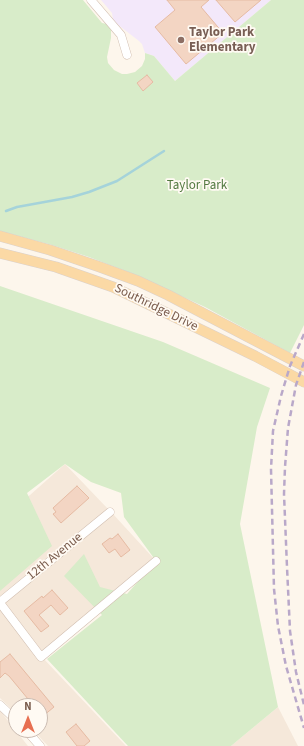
<!DOCTYPE html>
<html>
<head>
<meta charset="utf-8">
<style>
  body { margin:0 }
  #map { position:relative; width:304px; height:746px; overflow:hidden; background:#fdf6ec; font-family:"Source Sans 3",sans-serif }
  canvas { display:block }
  .north { position:absolute; left:8px; top:698px; width:40px; height:40px; box-sizing:border-box; background:#fffaf3; border:1px solid #cabbb1; border-radius:50%; rotate:0deg; font-size:11px; font-weight:700; line-height:16px; text-align:center; color:#7a5c4d }
  .north::after { content:''; display:block; margin:auto; width:14px; height:18px; background:#e76f51; clip-path:polygon(50% 0,100% 100%,50% 72%,0 100%) }
</style>
</head>
<body>
<div id="map">
<canvas width="304" height="746"></canvas>
<div class="north">N</div>
</div>
<script>
const g = document.querySelector('canvas').getContext('2d');
g.lineJoin = 'round';
function fill(path, color) { g.fillStyle = color; g.fill(path, 'evenodd'); }
const shape = rows => new Path2D(rows.map(r => 'M' + r).join(''));
function strokePath(path, color, width, dash) { g.strokeStyle = color; g.lineWidth = width; g.lineCap = dash ? 'butt' : 'round'; g.setLineDash(dash || []); g.stroke(path); }
function write(font, color, halo, rows, align = 'center') {
  g.font = font + ' "Source Sans 3",sans-serif'; g.lineWidth = 3.5; g.setLineDash([]); g.textBaseline = 'middle'; g.strokeStyle = halo; g.fillStyle = color; for (const [text, x, y, turn = 0] of rows) {
    g.save(); g.translate(x, y); g.rotate((+turn || 0) * Math.PI / 180); g.textAlign = isNaN(turn) ? turn : align; if (halo) g.strokeText(text, 0, 0); g.fillText(text, 0, 0); g.restore();
  }
}
fill(shape([
  [65,464,108,509,0,597,0,516,30,495],
  [113,514,156,561,42,657,126,746,48,746,33,730,40,730,40,706,16,706,16,713,0,698,0,607],
  [278,707,298,746,231,746],
  [0,712,1,712,28,746,0,746]
]), '#f5e8da');
fill(shape([
  [101,0,271,0,175,81,154,56,145,53,142,44,139,41,117,24,113,19,112,13]
]), '#f3e8fa');
fill(shape([
  [0,0,83,0,102,23,107,24,111,30,111,38,107,57,108,63,114,70,122,74,127,74,135,72,142,66,145,59,145,53,154,56,175,81,271,0,304,0,304,325,290,353,205,307,131,273,89,257,52,245,0,231],
  [0,286,163,342,270,388,257,427,240,524,278,707,231,746,128,746,47,659,102,615,64,576,84,554,100,587,127,594,156,561,124,517,121,493,91,482,65,464,27,493,52,546,0,591]
]), '#d8ecc9');
strokePath(shape([
  [6,211,17,207,72,197,89,192,117,181,164,151]
]), '#a5d3da', 2.5);
const building = shape([
  [167,0,209,0,201,7,223,33,186,64,155,27,175,10,167,0],
  [216,0,261,0,235,22,216,0],
  [147,75,153,82,143,91,137,83,147,75],
  [77,486,89,498,61,523,53,514,56,512,53,508,77,486],
  [118,534,130,550,121,557,115,549,109,553,102,544,110,538,112,539,118,534],
  [52,590,68,608,60,615,51,605,39,615,49,626,41,632,24,611,42,596,43,598,52,590],
  [10,654,54,707,43,716,40,712,40,706,35,706,29,698,28,699,9,676,5,673,0,678,0,662,10,654],
  [76,724,90,741,84,746,77,746,66,732,76,724]
]);
fill(building, '#f3d5c3');
strokePath(building, '#e6bba3', 1);
const minor = shape([
  [91,0,121,35,127,55],
  [0,602,110,512],
  [0,603,41,657,156,561],
  [0,705,16,720],
  [26,730,40,746]
]);
const major = shape([
  [0,236,50,250,100,267,138,281,168,295,304,366],
  [0,253,56,267,113,287,255,356,304,382]
]);
strokePath(minor, '#d1beb0', 9);
strokePath(major, '#dad1cd', 11);
strokePath(minor, '#fff', 8);
strokePath(major, '#fbd9a5', 10);
strokePath(shape([
  [304,334,290,366,281,396,273,431,271,469,274,589,278,626,286,666,304,728],
  [304,362,296,385,288,428,285,467,284,494,287,567,290,631,296,672,304,705]
]), '#b9a8c9', 2.5, [6, 4]);
for (const [x, y, r, color] of [
  [181,40,4,"#8d6e63"]
]) { const dot = new Path2D(); dot.arc(x, y, r, 0, 2 * Math.PI); g.fillStyle = color; g.fill(dot); strokePath(dot, '#fffaf3', 1.5); }
write('bold 13px', '#785e54', '#fffaf3', [
  ["Taylor Park",189,33],
  ["Elementary",189,48]
], 'left');
write('13px', '#537a41', '#fffaf3', [
  ["Taylor Park",197,186]
]);
write('13px', '#7a5c4d', '#fffaf3', [
  ["Southridge Drive",156,308,26],
  ["12th Avenue",55,557,-39]
]);
</script>
</body>
</html>
